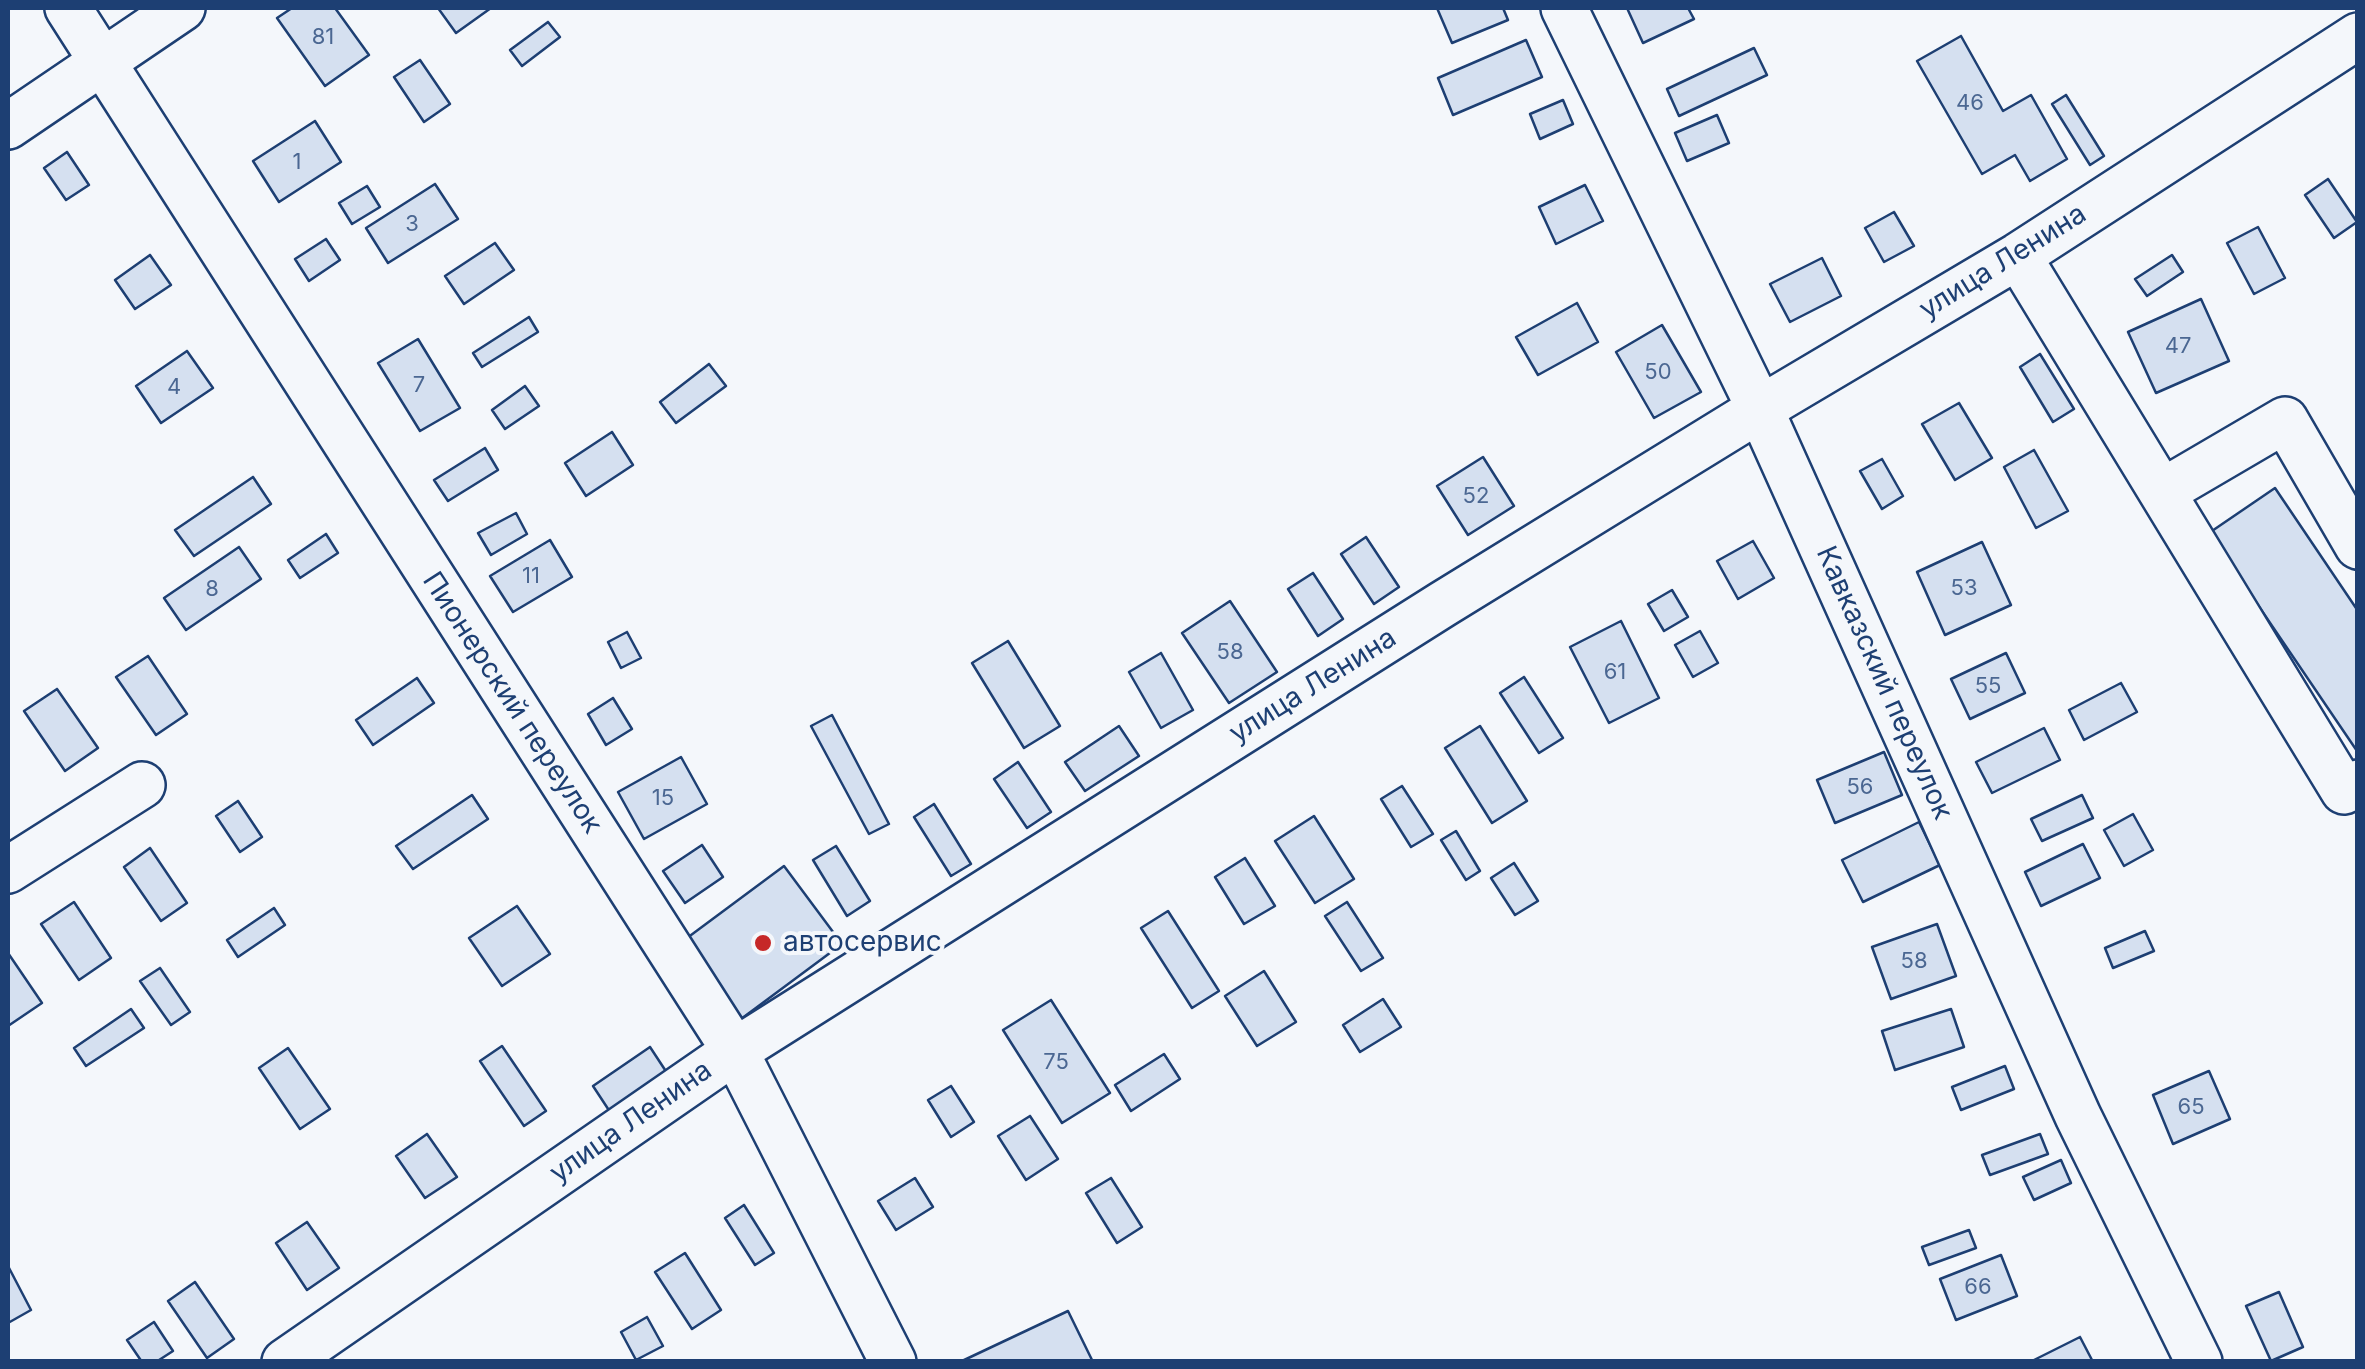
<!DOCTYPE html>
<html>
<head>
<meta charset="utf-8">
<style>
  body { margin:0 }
  #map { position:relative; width:2365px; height:1369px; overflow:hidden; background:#f4f7fb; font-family:Inter,sans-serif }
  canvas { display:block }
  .frame { position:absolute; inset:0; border:10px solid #1d3f73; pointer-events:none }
</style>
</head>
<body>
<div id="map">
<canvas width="2365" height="1369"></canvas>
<div class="frame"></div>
</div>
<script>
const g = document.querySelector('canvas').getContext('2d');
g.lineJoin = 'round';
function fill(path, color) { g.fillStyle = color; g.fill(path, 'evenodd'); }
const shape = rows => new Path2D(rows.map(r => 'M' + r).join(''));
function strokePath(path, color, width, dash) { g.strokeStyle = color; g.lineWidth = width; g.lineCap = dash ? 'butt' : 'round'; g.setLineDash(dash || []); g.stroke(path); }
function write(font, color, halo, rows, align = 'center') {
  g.font = font + ' Inter,sans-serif'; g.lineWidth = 8; g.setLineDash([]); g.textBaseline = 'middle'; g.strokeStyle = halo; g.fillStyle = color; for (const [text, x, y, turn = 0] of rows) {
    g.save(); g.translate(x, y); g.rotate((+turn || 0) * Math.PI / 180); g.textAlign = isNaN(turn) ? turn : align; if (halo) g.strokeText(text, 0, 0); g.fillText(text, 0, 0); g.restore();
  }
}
const building = shape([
  [292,8,335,8,369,55,325,86,277,18,292,8],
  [438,8,491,8,456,33,438,8],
  [1437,8,1503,8,1508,20,1452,43,1437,8],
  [1627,8,1688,8,1694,19,1643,43,1627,8],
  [548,22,560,37,522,66,510,50,548,22],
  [1961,36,2003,111,2031,95,2067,159,2030,181,2015,155,1982,174,1917,61,1961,36],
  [1526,40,1542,77,1453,115,1438,78,1526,40],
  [1754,48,1767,75,1679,116,1667,89,1754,48],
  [420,60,450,104,424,122,394,77,420,60],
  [2066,95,2104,156,2090,165,2052,104,2066,95],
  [1563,100,1573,124,1540,139,1530,114,1563,100],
  [1717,115,1729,143,1687,161,1675,133,1717,115],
  [315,121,341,162,279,202,253,161,315,121],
  [67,152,89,185,66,200,44,168,67,152],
  [2328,179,2357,222,2334,238,2305,195,2328,179],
  [435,184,458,219,388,263,366,228,435,184],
  [1585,185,1603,221,1556,244,1539,207,1585,185],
  [367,186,380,207,352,224,339,203,367,186],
  [1894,212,1914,246,1884,262,1865,228,1894,212],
  [2258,227,2285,278,2254,294,2227,243,2258,227],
  [326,239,340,260,309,281,295,259,326,239],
  [495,243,514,270,464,304,445,276,495,243],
  [150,255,171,285,135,309,115,280,150,255],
  [2172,255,2183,272,2147,296,2135,279,2172,255],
  [1822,258,1841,296,1790,322,1770,284,1822,258],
  [2201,299,2229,361,2156,393,2128,332,2201,299],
  [1577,303,1598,342,1538,375,1516,337,1577,303],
  [529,317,538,332,482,367,473,353,529,317],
  [1662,325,1701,392,1654,418,1616,352,1662,325],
  [418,339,460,408,420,431,378,363,418,339],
  [187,351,213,388,161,423,136,386,187,351],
  [2040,354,2074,409,2053,422,2020,367,2040,354],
  [709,364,726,386,676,423,660,402,709,364],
  [525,386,539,406,505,429,492,410,525,386],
  [1959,403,1992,458,1955,480,1922,424,1959,403],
  [612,432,633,465,586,496,565,463,612,432],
  [485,448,498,470,448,501,434,480,485,448],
  [2034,450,2068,511,2036,528,2004,467,2034,450],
  [1483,457,1514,506,1468,535,1437,486,1483,457],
  [1882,459,1903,496,1882,509,1860,471,1882,459],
  [253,477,271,504,194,556,175,530,253,477],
  [2275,488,2358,611,2357,751,2209,533,2275,488],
  [516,513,527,534,491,555,478,533,516,513],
  [326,534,338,553,300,578,288,560,326,534],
  [1366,537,1399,587,1374,604,1341,554,1366,537],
  [550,540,572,577,513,612,490,576,550,540],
  [1753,541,1774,578,1738,599,1717,561,1753,541],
  [1982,542,2011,605,1945,635,1917,572,1982,542],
  [239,547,261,579,186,630,164,598,239,547],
  [1313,573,1343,619,1318,636,1288,589,1313,573],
  [1672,590,1688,617,1664,631,1648,604,1672,590],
  [1230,601,1277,672,1229,703,1182,633,1230,601],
  [1621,621,1659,698,1609,723,1570,647,1621,621],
  [1700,631,1718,663,1693,677,1675,645,1700,631],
  [627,632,641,658,621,668,608,642,627,632],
  [1008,641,1060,726,1024,748,972,663,1008,641],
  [1161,653,1193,710,1161,728,1129,672,1161,653],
  [2006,653,2025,693,1970,719,1951,679,2006,653],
  [148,656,187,714,156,735,116,677,148,656],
  [1524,677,1563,738,1539,753,1500,693,1524,677],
  [417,678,434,703,373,745,356,720,417,678],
  [2121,683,2137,712,2084,740,2069,710,2121,683],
  [57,689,98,748,65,771,24,711,57,689],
  [613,698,632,729,606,745,588,714,613,698],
  [832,715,889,824,869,834,811,726,832,715],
  [1119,726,1139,756,1085,791,1065,762,1119,726],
  [1480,726,1527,801,1492,823,1445,748,1480,726],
  [2044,728,2060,760,1992,793,1976,762,2044,728],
  [1884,752,1902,795,1835,823,1817,780,1884,752],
  [681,757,707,804,644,839,618,792,681,757],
  [1018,762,1051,812,1027,828,994,779,1018,762],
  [1402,786,1433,834,1411,847,1381,799,1402,786],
  [472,795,488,819,413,869,396,846,472,795],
  [2082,795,2093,818,2042,841,2031,819,2082,795],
  [238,801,262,837,240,852,216,816,238,801],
  [934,804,971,864,951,876,914,817,934,804],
  [2133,814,2153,850,2124,866,2104,830,2133,814],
  [1314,816,1354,879,1315,903,1275,841,1314,816],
  [1919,822,1940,865,1863,902,1842,860,1919,822],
  [1456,831,1480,871,1466,880,1441,840,1456,831],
  [2083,844,2100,878,2041,906,2025,872,2083,844],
  [702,845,723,877,685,903,663,871,702,845],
  [836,846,870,901,847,916,813,860,836,846],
  [150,848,187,903,161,921,124,867,150,848],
  [1245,858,1275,906,1244,924,1215,877,1245,858],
  [1514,863,1538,901,1515,915,1491,878,1514,863],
  [784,866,842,944,741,1019,683,941,784,866],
  [74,902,111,958,79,980,41,924,74,902],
  [1347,902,1383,958,1361,971,1325,916,1347,902],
  [517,906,550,954,502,986,469,938,517,906],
  [274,908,285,925,238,957,227,940,274,908],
  [1168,911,1219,991,1192,1008,1141,928,1168,911],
  [1937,924,1956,976,1891,999,1872,947,1937,924],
  [2145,931,2154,951,2113,968,2105,948,2145,931],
  [8,953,42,1003,8,1026,8,953],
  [160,968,190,1012,171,1025,140,981,160,968],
  [1264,971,1296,1022,1257,1046,1225,996,1264,971],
  [1383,999,1401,1027,1360,1052,1343,1025,1383,999],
  [1051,1000,1110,1093,1062,1123,1003,1030,1051,1000],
  [131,1009,144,1028,86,1066,74,1048,131,1009],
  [1951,1009,1964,1047,1895,1070,1882,1031,1951,1009],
  [502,1046,546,1111,524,1126,480,1061,502,1046],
  [650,1047,673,1082,616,1121,593,1086,650,1047],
  [288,1048,330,1109,300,1129,259,1068,288,1048],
  [1164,1054,1180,1079,1131,1111,1115,1085,1164,1054],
  [2005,1066,2014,1089,1961,1110,1952,1087,2005,1066],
  [2209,1071,2230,1119,2173,1144,2153,1095,2209,1071],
  [951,1086,974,1122,951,1137,928,1100,951,1086],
  [1030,1116,1058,1159,1026,1180,998,1136,1030,1116],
  [427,1134,457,1177,425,1198,396,1156,427,1134],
  [2040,1134,2048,1154,1990,1175,1982,1155,2040,1134],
  [2061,1160,2071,1183,2034,1200,2023,1177,2061,1160],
  [915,1178,933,1207,896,1230,878,1201,915,1178],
  [1111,1178,1142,1227,1117,1243,1086,1193,1111,1178],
  [744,1205,774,1253,755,1265,725,1218,744,1205],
  [307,1222,339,1268,307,1290,276,1243,307,1222],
  [1969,1230,1976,1248,1929,1265,1922,1247,1969,1230],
  [685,1253,721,1310,692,1329,655,1272,685,1253],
  [2001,1255,2017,1296,1956,1320,1940,1279,2001,1255],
  [8,1266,31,1310,8,1323,8,1266],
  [195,1282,234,1339,207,1358,168,1301,195,1282],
  [2279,1292,2303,1347,2271,1361,2246,1306,2279,1292],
  [1068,1311,1093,1362,962,1361,1068,1311],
  [647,1317,663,1346,636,1360,621,1332,647,1317],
  [154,1322,173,1351,156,1362,142,1362,127,1340,154,1322],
  [2080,1337,2092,1360,2032,1361,2080,1337]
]);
fill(building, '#d5e0f0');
strokePath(building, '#1d3f73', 2.5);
const minor = shape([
  [68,8,735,1051,893,1362],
  [1564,8,1760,409,2078,1116,2199,1362],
  [8,126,182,8],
  [2018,256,2344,791,2358,783],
  [2162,492,2285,420,2358,546],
  [8,870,142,785],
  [285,1362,735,1051,1443,604,1760,409,2018,256,2358,36]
]);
strokePath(minor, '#1d3f73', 50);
strokePath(minor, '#f4f7fb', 45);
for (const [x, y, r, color] of [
  [763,943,10,"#c62828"]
]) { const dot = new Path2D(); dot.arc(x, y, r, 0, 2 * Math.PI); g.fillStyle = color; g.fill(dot); strokePath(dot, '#f4f7fb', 4); }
write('22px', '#4b6792', null, [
  ["81",323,37],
  ["46",1970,103],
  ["1",297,162],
  ["3",412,224],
  ["47",2178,346],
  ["50",1658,372],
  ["7",419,385],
  ["4",174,387],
  ["52",1476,496],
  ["11",531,576],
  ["53",1964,588],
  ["8",212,589],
  ["58",1230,652],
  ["61",1615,672],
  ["55",1988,686],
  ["56",1860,787],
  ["15",663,798],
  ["58",1914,961],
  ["75",1056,1062],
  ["65",2191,1107],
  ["66",1978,1287]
]);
write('28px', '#1d3f73', '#f4f7fb', [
  ["улица Ленина",2003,262,-32],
  ["Кавказский переулок",1884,683,66],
  ["улица Ленина",1313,686,-32],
  ["Пионерский переулок",512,703,57],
  ["улица Ленина",631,1122,-35]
]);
write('28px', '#1d3f73', '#f4f7fb', [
  ["автосервис",783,943]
], 'left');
</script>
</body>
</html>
